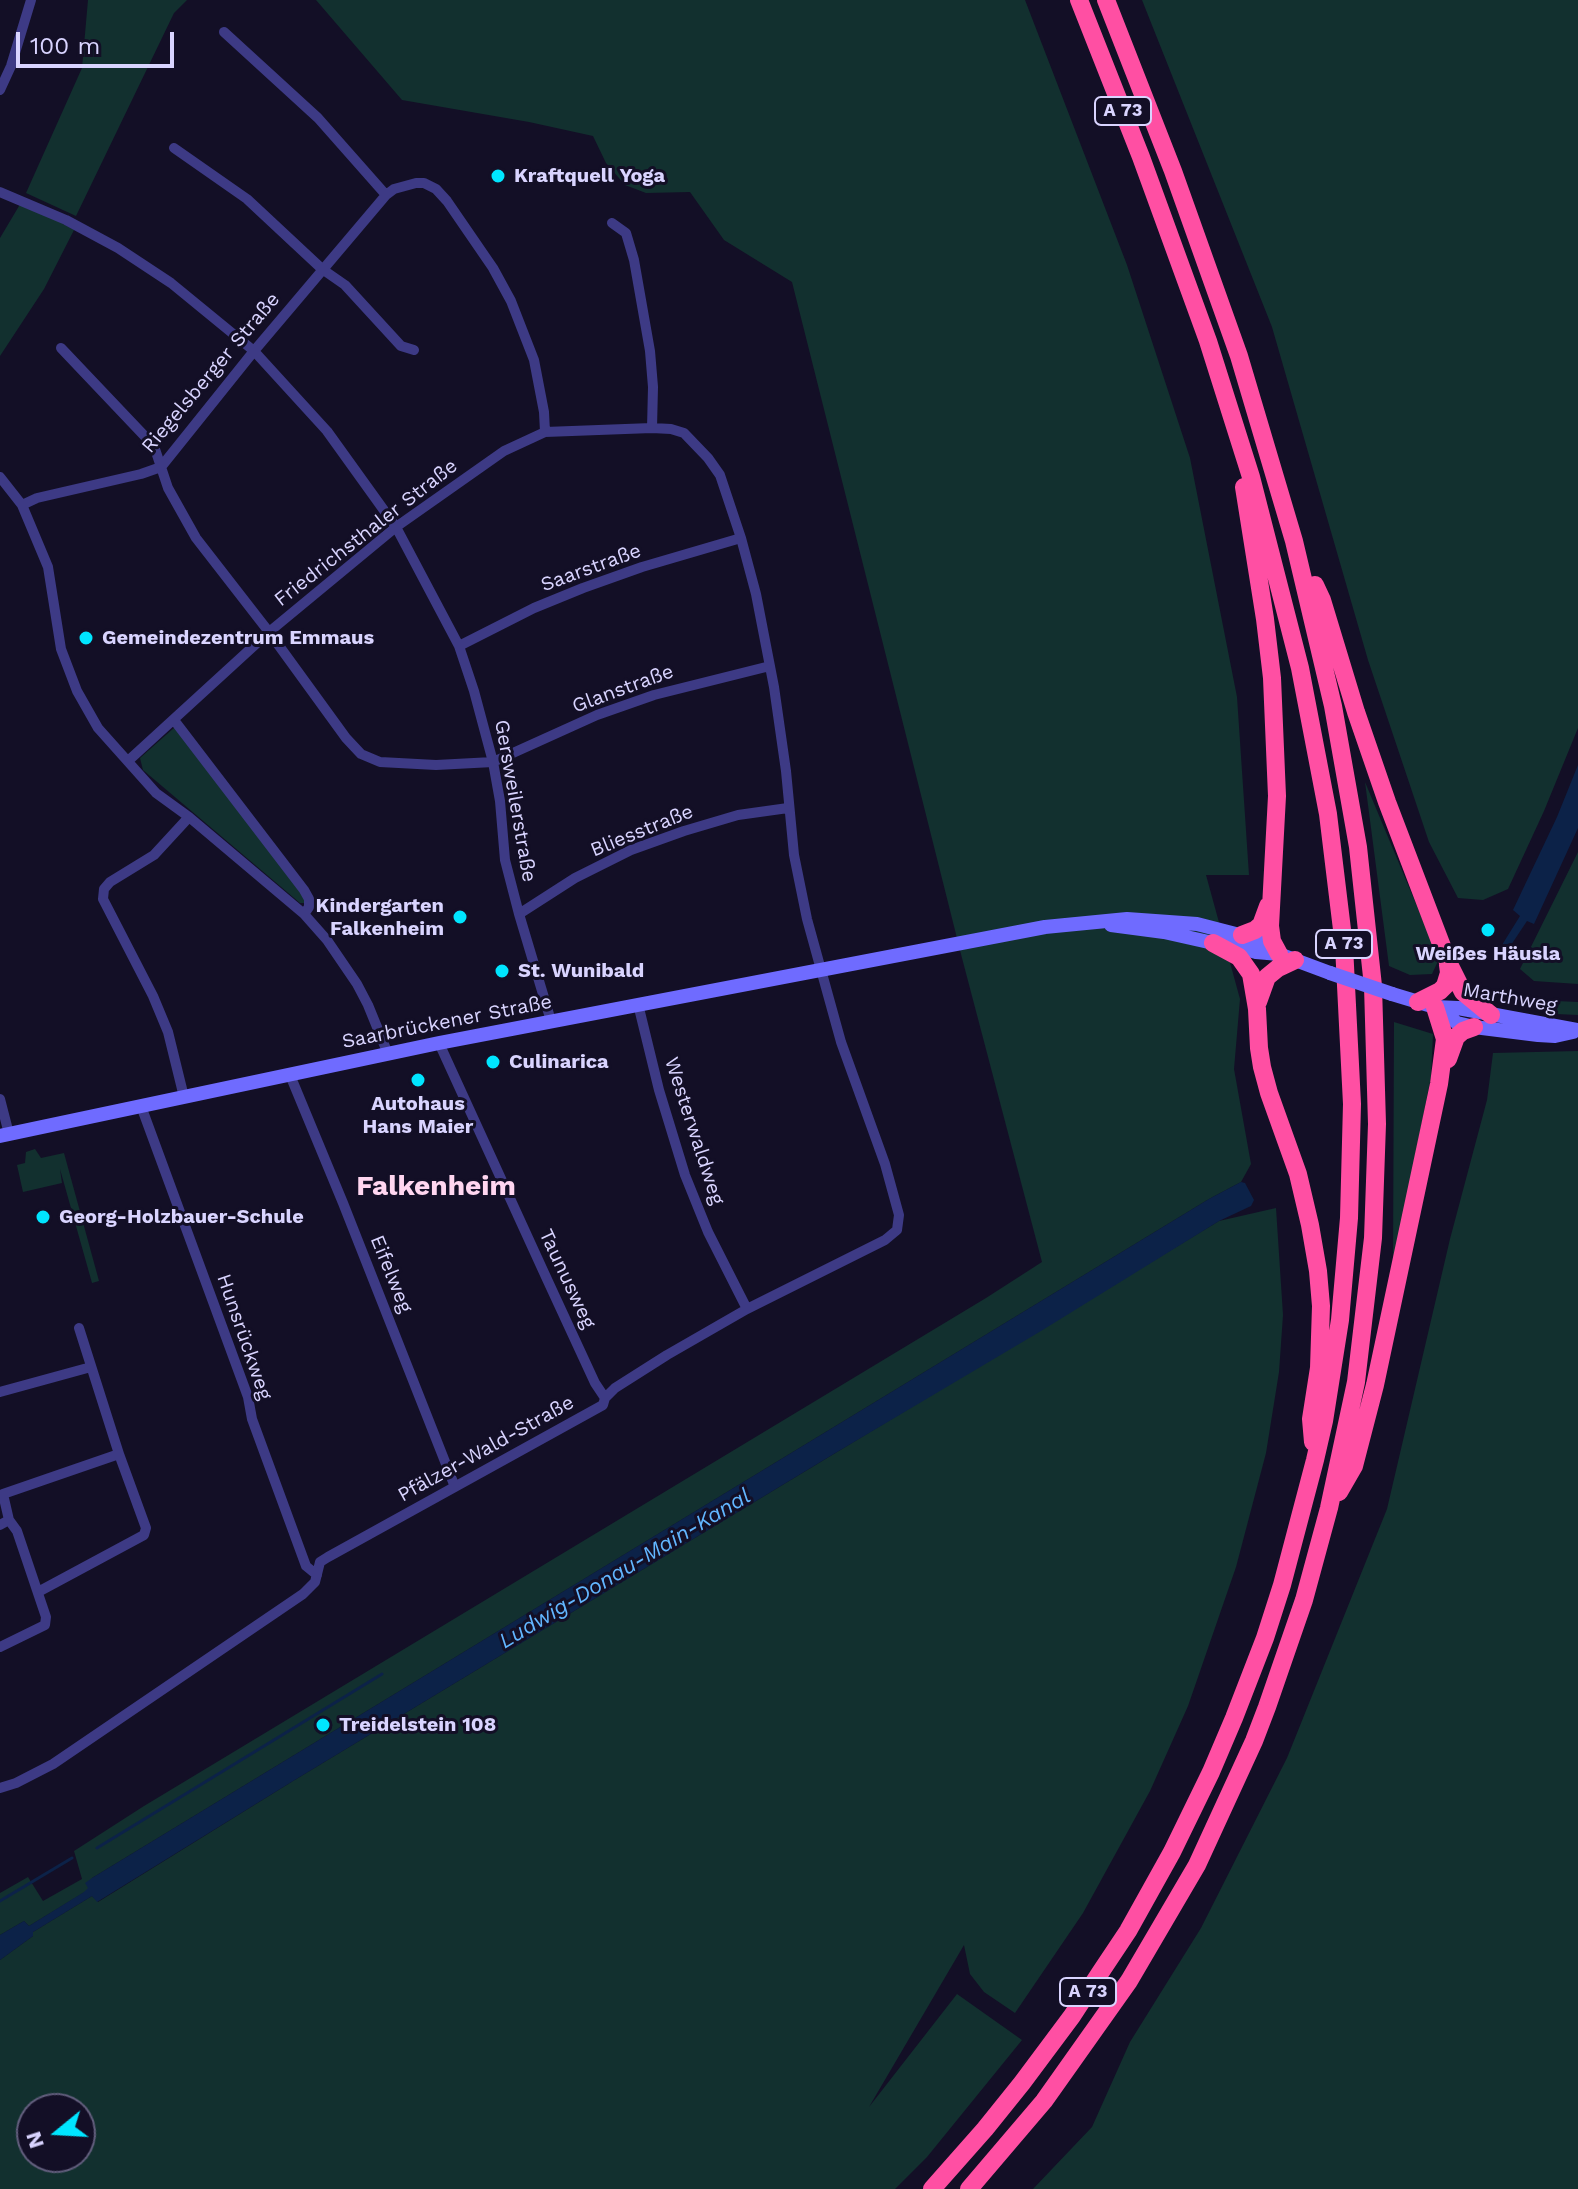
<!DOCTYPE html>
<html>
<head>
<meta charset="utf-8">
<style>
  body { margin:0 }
  #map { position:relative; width:1578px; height:2189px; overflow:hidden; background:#130f26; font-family:"Work Sans",sans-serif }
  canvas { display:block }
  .north { position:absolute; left:16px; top:2093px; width:80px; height:80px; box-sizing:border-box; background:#130f26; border:2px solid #625e7d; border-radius:50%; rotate:252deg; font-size:22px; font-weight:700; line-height:32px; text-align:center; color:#d9d4ff }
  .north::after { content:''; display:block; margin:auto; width:28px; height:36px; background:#00e5ff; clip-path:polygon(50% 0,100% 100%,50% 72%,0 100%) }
  .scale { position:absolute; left:16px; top:32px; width:158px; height:36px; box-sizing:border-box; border:4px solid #d9d4ff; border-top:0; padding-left:10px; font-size:24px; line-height:28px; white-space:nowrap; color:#d9d4ff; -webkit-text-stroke:6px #130f26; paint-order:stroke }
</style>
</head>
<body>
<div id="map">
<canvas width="1578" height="2189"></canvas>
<div class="north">N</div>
<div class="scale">100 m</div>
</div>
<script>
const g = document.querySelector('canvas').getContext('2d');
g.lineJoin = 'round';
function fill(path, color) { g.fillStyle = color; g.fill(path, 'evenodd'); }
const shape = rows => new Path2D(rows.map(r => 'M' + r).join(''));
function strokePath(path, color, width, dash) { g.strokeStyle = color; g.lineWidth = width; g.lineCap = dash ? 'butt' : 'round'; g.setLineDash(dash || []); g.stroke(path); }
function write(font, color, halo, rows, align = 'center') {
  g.font = font + ' "Work Sans",sans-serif'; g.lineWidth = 6; g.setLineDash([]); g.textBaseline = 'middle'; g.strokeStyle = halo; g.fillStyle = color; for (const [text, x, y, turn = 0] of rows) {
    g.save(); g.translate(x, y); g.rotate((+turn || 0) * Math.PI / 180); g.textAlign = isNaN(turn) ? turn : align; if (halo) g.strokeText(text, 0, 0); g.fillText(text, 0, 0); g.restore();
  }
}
fill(shape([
  [88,0,187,0,174,13,76,216,26,193,82,68],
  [316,0,1025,0,1127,265,1190,458,1237,697,1249,875,1206,875,1240,999,1234,1069,1251,1164,1241,1182,1209,1199,92,1878,88,1890,29,1926,24,1921,0,1935,0,1893,28,1877,43,1901,82,1879,74,1851,144,1806,986,1298,1042,1262,962,958,792,282,724,240,690,192,646,193,625,185,606,163,593,136,529,122,402,100],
  [1142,0,1578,0,1578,728,1544,811,1508,889,1483,900,1458,898,1429,842,1368,660,1272,327],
  [22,201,74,230,44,289,0,356,0,238],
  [175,727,306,898,305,903,300,903,143,770,140,758],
  [1365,782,1439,959,1432,974,1410,975,1389,966],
  [1578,852,1578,984,1534,981,1520,969],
  [1556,1001,1578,1002,1578,1015,1556,1014],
  [1394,1022,1433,1034,1431,1077,1393,1266],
  [1578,1051,1578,2189,1033,2189,1092,2127,1130,2042,1201,1928,1287,1758,1387,1509,1450,1239,1487,1100,1493,1053],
  [35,1149,41,1158,64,1153,99,1281,92,1283,60,1169,62,1183,23,1192,17,1165,25,1163,26,1152],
  [1276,1208,1283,1315,1279,1372,1266,1453,1236,1567,1188,1706,1150,1791,1083,1913,1015,2013,984,1992,970,1974,964,1945,869,2107,957,1994,1022,2040,927,2157,895,2189,0,2189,0,1960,33,1936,33,1932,92,1896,98,1902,293,1781,1219,1221],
  [32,2109,80,2109,80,2157,32,2157]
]), '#12302f');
fill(shape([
  [1578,765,1578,828,1534,924,1527,921,1503,957,1497,953,1520,916,1513,910,1557,817],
  [1241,1182,1245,1183,1254,1200,1251,1206,1219,1221,1041,1331,832,1455,293,1781,97,1902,92,1896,33,1932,33,1936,0,1960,0,1935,24,1921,29,1926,84,1892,88,1888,85,1883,92,1878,1209,1199]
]), '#0c2248');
strokePath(shape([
  [97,1848,382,1674],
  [0,1901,72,1858]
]), '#0c2248', 3);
strokePath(shape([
  [224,32,318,118,386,195],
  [0,90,11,66,31,0],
  [174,148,247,199,322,269,345,285,401,346,414,350],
  [0,192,66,220,118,248,171,283,254,351,327,431,396,527,459,646,474,691,493,762,500,801,505,860,519,914,551,1021],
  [612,223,626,233,634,260,650,351,653,387,652,428],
  [61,348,154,446,168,488,196,538,269,632,346,738,361,754,380,762,436,765,493,762,597,715,654,695,770,666],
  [0,477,22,505,48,567,61,649,77,691,98,728,156,793,189,817,304,914,327,940,357,984,368,1005,388,1054],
  [22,505,37,498,141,474,161,467,254,351,386,195,394,189,416,183,424,183,436,189,447,201,493,268,511,301,534,360,544,412,545,432],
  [459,646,534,608,583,588,642,567,741,538],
  [174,720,304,890,309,899,309,907,304,914],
  [519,914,575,878,631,850,684,831,738,815,788,808],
  [638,1004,659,1090,685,1175,708,1232,747,1309],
  [439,1043,546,1277,595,1383,605,1398],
  [290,1075,343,1203,455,1487],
  [184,1097,168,1032,153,996,103,899,104,889,110,882,154,855,189,817],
  [0,1099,9,1134],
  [141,1106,248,1397,252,1419,306,1566,317,1575],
  [0,1392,91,1367],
  [0,1525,9,1520,3,1494,119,1454],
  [38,1592,144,1535,146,1528,119,1454,79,1328],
  [0,1647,45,1625,46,1617,17,1531,9,1520],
  [0,1788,16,1783,53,1764,303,1594,315,1582,320,1562,328,1557,603,1405,605,1398,615,1388,667,1355,747,1309,885,1240,897,1230,899,1215,885,1164,841,1042,807,919,794,855,786,771,774,687,756,594,741,538,720,475,708,458,684,433,671,429,652,428,545,432,504,451,396,527,269,632,128,761]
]), '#3d3a85', 10);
strokePath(shape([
  [1111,925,1164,932,1213,943,1225,943,1256,952,1279,954],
  [1392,994,1435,1007,1458,1008,1578,1030],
  [1436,1007,1457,1023,1474,1027,1538,1035,1555,1036,1573,1032],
  [0,1136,439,1043,1045,927,1127,919,1197,924,1259,940,1279,954,1330,973]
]), '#6f6bff', 14);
strokePath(shape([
  [1244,487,1265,619,1272,678,1277,796,1270,926,1272,941,1279,954],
  [1315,585,1322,600,1356,712,1387,802,1448,962,1463,992,1491,1015],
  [1242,935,1255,930,1261,925,1268,906],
  [1213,943,1239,957,1251,974,1257,1009,1259,1048,1262,1067,1269,1093,1298,1174,1310,1225,1318,1271,1321,1306,1319,1368,1311,1419,1313,1442],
  [1258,1002,1267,977,1278,968,1295,960],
  [1418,1002,1440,991,1445,986,1449,973,1448,965],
  [1448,1059,1456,1037,1463,1031,1474,1027],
  [1339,1492,1354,1466,1375,1385,1439,1084,1445,1039,1435,1007],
  [932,2189,985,2129,1022,2083,1072,2016,1100,1973,1128,1931,1172,1852,1211,1772,1234,1718,1265,1638,1282,1585,1315,1460,1324,1421,1340,1320,1349,1218,1352,1104,1344,946,1328,814,1300,668,1251,477,1208,341,1141,157,1079,0],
  [969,2189,1044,2101,1129,1981,1197,1865,1254,1741,1267,1707,1304,1600,1329,1508,1356,1382,1373,1238,1377,1124,1373,986,1358,847,1333,706,1294,541,1239,356,1173,171,1106,0]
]), '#ff4fa3', 18);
strokePath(shape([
  [1330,973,1392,994]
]), '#6f6bff', 14);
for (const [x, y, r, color] of [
  [498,176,8,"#00e5ff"],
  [86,638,8,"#00e5ff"],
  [460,917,8,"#00e5ff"],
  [1488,930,8,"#00e5ff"],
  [502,971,8,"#00e5ff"],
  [493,1062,8,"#00e5ff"],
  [418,1080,8,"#00e5ff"],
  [43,1217,8,"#00e5ff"],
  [323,1725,8,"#00e5ff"]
]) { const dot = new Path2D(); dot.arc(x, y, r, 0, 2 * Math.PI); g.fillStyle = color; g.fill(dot); strokePath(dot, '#130f26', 3); }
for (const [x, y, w] of [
  [1123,111,56],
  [1344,944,56],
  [1088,1992,56]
]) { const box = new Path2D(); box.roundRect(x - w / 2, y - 14, w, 28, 6); g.fillStyle = '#130f26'; g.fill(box); strokePath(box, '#d9d4ff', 2); }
write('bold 18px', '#d9d4ff', null, [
  ["A 73",1123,111],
  ["A 73",1344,944],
  ["A 73",1088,1992]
]);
write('bold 20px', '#d9d4ff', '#130f26', [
  ["Kraftquell Yoga",514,176],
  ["Gemeindezentrum Emmaus",102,638],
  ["Kindergarten",444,906,"right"],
  ["Falkenheim",444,929,"right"],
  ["Weißes Häusla",1488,954,"center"],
  ["St. Wunibald",518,971],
  ["Culinarica",509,1062],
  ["Autohaus",418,1104,"center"],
  ["Hans Maier",418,1127,"center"],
  ["Georg-Holzbauer-Schule",59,1217],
  ["Treidelstein 108",339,1725]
], 'left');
write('20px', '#d9d4ff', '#130f26', [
  ["Riegelsberger Straße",211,373,-50],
  ["Friedrichsthaler Straße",366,533,-38],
  ["Saarstraße",591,568,-20],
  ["Glanstraße",623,689,-20],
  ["Gersweilerstraße",515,801,80],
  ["Bliesstraße",642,831,-22],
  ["Marthweg",1510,998,10],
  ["Saarbrückener Straße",447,1022,-11],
  ["Westerwaldweg",694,1131,72],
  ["Eifelweg",391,1274,68],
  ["Taunusweg",567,1279,65],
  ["Hunsrückweg",244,1337,71],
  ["Pfälzer-Wald-Straße",486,1449,-29]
]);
write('italic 22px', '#62b6ff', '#130f26', [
  ["Ludwig-Donau-Main-Kanal",625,1569,-31]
]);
write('bold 28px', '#ffd6f0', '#130f26', [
  ["Falkenheim",436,1187]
]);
</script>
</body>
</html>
